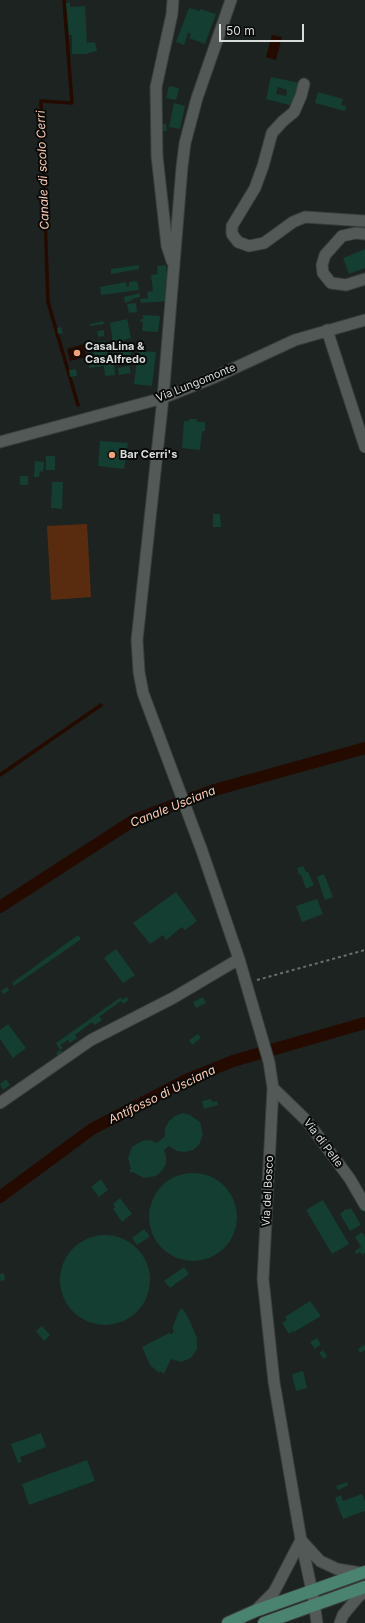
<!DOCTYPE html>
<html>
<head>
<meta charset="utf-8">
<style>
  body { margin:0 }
  #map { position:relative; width:365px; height:1623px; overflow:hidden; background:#1d2320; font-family:Inter,sans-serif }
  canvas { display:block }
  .scale { position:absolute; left:219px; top:24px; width:85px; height:18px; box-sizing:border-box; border:2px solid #d8dcda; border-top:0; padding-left:5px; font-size:12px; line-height:14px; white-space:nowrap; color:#d8dcda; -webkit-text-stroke:3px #090b0a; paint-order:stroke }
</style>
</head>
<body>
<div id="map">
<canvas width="365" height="1623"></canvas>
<div class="scale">50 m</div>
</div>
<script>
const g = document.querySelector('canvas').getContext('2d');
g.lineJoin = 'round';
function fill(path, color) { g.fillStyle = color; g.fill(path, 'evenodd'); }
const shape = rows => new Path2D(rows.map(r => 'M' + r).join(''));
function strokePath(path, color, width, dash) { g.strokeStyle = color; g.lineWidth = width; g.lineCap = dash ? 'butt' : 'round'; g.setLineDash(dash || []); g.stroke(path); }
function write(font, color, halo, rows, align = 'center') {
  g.font = font + ' Inter,sans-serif'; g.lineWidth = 4; g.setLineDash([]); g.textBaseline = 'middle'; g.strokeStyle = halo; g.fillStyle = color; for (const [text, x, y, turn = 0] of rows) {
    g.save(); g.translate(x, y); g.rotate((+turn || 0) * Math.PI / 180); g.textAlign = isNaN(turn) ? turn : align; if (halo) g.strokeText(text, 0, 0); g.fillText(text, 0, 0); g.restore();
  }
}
fill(shape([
  [87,524,91,597,51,600,47,526]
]), '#5a2c0f');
fill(shape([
  [272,35,282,37,276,60,266,57],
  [84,344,86,357,70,361,67,349]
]), '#250a00');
strokePath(shape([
  [64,0,72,103,41,101,48,302,78,405],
  [0,775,101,705]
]), '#250a00', 3.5);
strokePath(shape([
  [0,907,134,820,211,791,365,748],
  [0,1197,92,1129,186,1080,233,1061,365,1023]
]), '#250a00', 12);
fill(shape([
  [66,3,70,3,70,7,85,6,87,43,95,42,97,51,88,53,88,54,72,54,72,35,69,35],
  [189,8,200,11,200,9,216,14,205,44,189,38,191,34,188,33,184,45,176,42],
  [271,77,299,83,293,106,266,99],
  [278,87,287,90,286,96,276,94],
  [169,86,179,88,176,100,166,98],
  [318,92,343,99,341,105,346,106,345,111,315,103],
  [174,103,185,106,180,129,169,127],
  [162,124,166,124,167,131,163,131],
  [365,249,365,268,349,274,343,258],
  [139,265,139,269,111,274,111,269],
  [166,265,169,292,169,301,141,303,140,299,148,298,147,292,153,291,151,275,158,274,157,266],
  [137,281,139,290,101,295,100,287,126,282,127,287,129,286,129,282],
  [140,293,140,297,132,299,133,300,125,303,124,297],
  [136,303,137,312,129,313,127,304],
  [143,315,160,316,158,332,142,331,143,322,140,322,141,319,143,319],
  [127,319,131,338,113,343,110,323],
  [103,321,104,324,90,326,90,324],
  [61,327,63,333,58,334,57,328],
  [104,330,104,336,98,337,97,331],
  [105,341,108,355,104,355,105,360,98,361,97,356,94,357,93,343],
  [127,348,132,348,131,355,119,355,120,349,127,350],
  [138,351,156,352,152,386,134,384],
  [114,361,115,375,105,376,104,366,89,368,89,365],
  [129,366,131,373,119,375,118,368],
  [76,369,77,376,70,377,69,370],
  [189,419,197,419,197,422,205,422,205,431,202,431,200,450,182,448,184,421,189,421],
  [100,441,128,443,124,469,98,466],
  [46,456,55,456,55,470,46,470],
  [35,461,44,462,43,472,40,471,39,477,34,477],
  [20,476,28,476,28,485,20,485],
  [52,482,63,482,62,509,51,508],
  [213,514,220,514,221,527,213,527],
  [303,866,306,872,308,872,314,885,306,889,301,874,299,875,297,868],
  [324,874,333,897,325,900,317,877],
  [176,892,197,921,185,930,182,927,166,940,163,935,150,944,133,923],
  [317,899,323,914,302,922,296,906],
  [78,935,81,939,80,940,14,986,12,983],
  [116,949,135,975,123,983,104,958],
  [7,987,9,990,4,994,1,991],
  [121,997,122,1000,126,997,129,1000,123,1004,121,1001,99,1017,102,1020,95,1025,92,1022,75,1035,77,1038,70,1043,68,1040,60,1045,63,1048,60,1050,62,1052,58,1056,56,1053,60,1050,56,1043],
  [203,997,206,1003,196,1008,193,1002],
  [8,1024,26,1048,13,1058,0,1039,0,1030],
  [198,1034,201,1038,192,1045,189,1040],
  [6,1079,10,1085,3,1090,0,1084],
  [211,1099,212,1102,217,1101,218,1105,204,1109,202,1101],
  [183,1113,190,1115,200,1122,203,1134,199,1145,193,1150,185,1152,177,1151,169,1146,164,1150,166,1156,166,1164,162,1171,156,1176,144,1178,133,1172,131,1173,129,1170,131,1169,128,1158,132,1147,142,1141,150,1140,157,1143,165,1136,165,1128,169,1121,175,1116],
  '149 1217a44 44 0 1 1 88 0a44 44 0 1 1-88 0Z',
  [101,1179,108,1190,99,1197,91,1187],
  [120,1198,132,1214,122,1222,113,1209,115,1207,113,1204],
  [323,1200,349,1244,332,1254,306,1210],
  [351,1208,361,1225,350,1231,340,1214,346,1209,347,1210],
  [144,1229,149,1235,149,1237,137,1245,132,1238],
  [362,1232,365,1237,365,1253,362,1255,360,1252,356,1254,355,1251,361,1247,355,1237],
  '60 1280a45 45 0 1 1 90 0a45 45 0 1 1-90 0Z',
  [184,1267,189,1274,170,1288,164,1281],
  [4,1273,5,1280,0,1281,0,1274],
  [310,1301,321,1316,294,1332,293,1331,289,1334,282,1323,287,1320,285,1317],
  [182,1308,188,1317,197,1338,197,1349,191,1358,181,1362,171,1359,164,1374,160,1371,159,1373,150,1365,142,1347,169,1333,172,1334,174,1330,172,1329,178,1313],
  [42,1326,50,1335,44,1341,36,1331],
  [317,1338,321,1344,315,1349,310,1342],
  [365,1344,365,1350,360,1353,358,1349],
  [323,1350,327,1356,324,1359,319,1353],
  [303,1371,307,1388,296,1391,292,1374],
  [41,1433,46,1447,20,1457,22,1462,18,1463,11,1444],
  [87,1460,95,1481,29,1505,22,1484],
  [347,1482,348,1485,338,1490,336,1486],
  [362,1494,365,1501,365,1511,343,1519,335,1498,341,1495,343,1501]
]), '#143e31');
const minor = shape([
  [231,0,197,98,185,143,182,167,163,398,137,640,139,672,143,693,202,851,239,959,269,1062,273,1088,263,1279,274,1382,301,1540,313,1596,317,1623],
  [304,84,301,96,294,112,283,121,272,133,263,166,255,188,232,226,232,234,238,242,249,246,264,243,293,222,305,217,365,221],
  [365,234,356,233,342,236,325,255,322,265,323,273,331,283,346,285,365,279],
  [172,261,167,246,157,156,156,87,172,14,173,0],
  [327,330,365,447],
  [0,442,163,398,213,378,295,340,365,320],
  [273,1088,307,1121,350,1179,365,1205],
  [0,1103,91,1040,173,998,239,959],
  [255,1611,274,1592,301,1540,320,1561,337,1569,361,1573],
  [340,1623,343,1615,359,1596,365,1592]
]);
const major = shape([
  [228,1623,255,1611,365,1572],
  [264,1623,365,1587]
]);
strokePath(minor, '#393e3c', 13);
strokePath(major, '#393e3c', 14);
strokePath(shape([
  [257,980,365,950]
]), '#6a706d', 2, [3, 3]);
strokePath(minor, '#535957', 11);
strokePath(major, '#4b8371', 12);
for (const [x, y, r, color] of [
  [77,353,4,"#f0a278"],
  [112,455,4,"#f0a278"]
]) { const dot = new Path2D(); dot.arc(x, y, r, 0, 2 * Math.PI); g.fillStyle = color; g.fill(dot); strokePath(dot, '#090b0a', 1.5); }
write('bold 11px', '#d8dcda', '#090b0a', [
  ["CasaLina &",85,347],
  ["CasAlfredo",85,360],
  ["Bar Cerri's",120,455]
], 'left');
write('11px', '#d8dcda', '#090b0a', [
  ["Via Lungomonte",196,383,-22],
  ["Via di Pelle",323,1143,53],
  ["Via del Bosco",268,1191,-87]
]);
write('italic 12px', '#ffcbaf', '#090b0a', [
  ["Canale di scolo Cerri",43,170,-92],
  ["Canale Usciana",173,807,-22],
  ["Antifosso di Usciana",162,1095,-26]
]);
</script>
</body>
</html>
